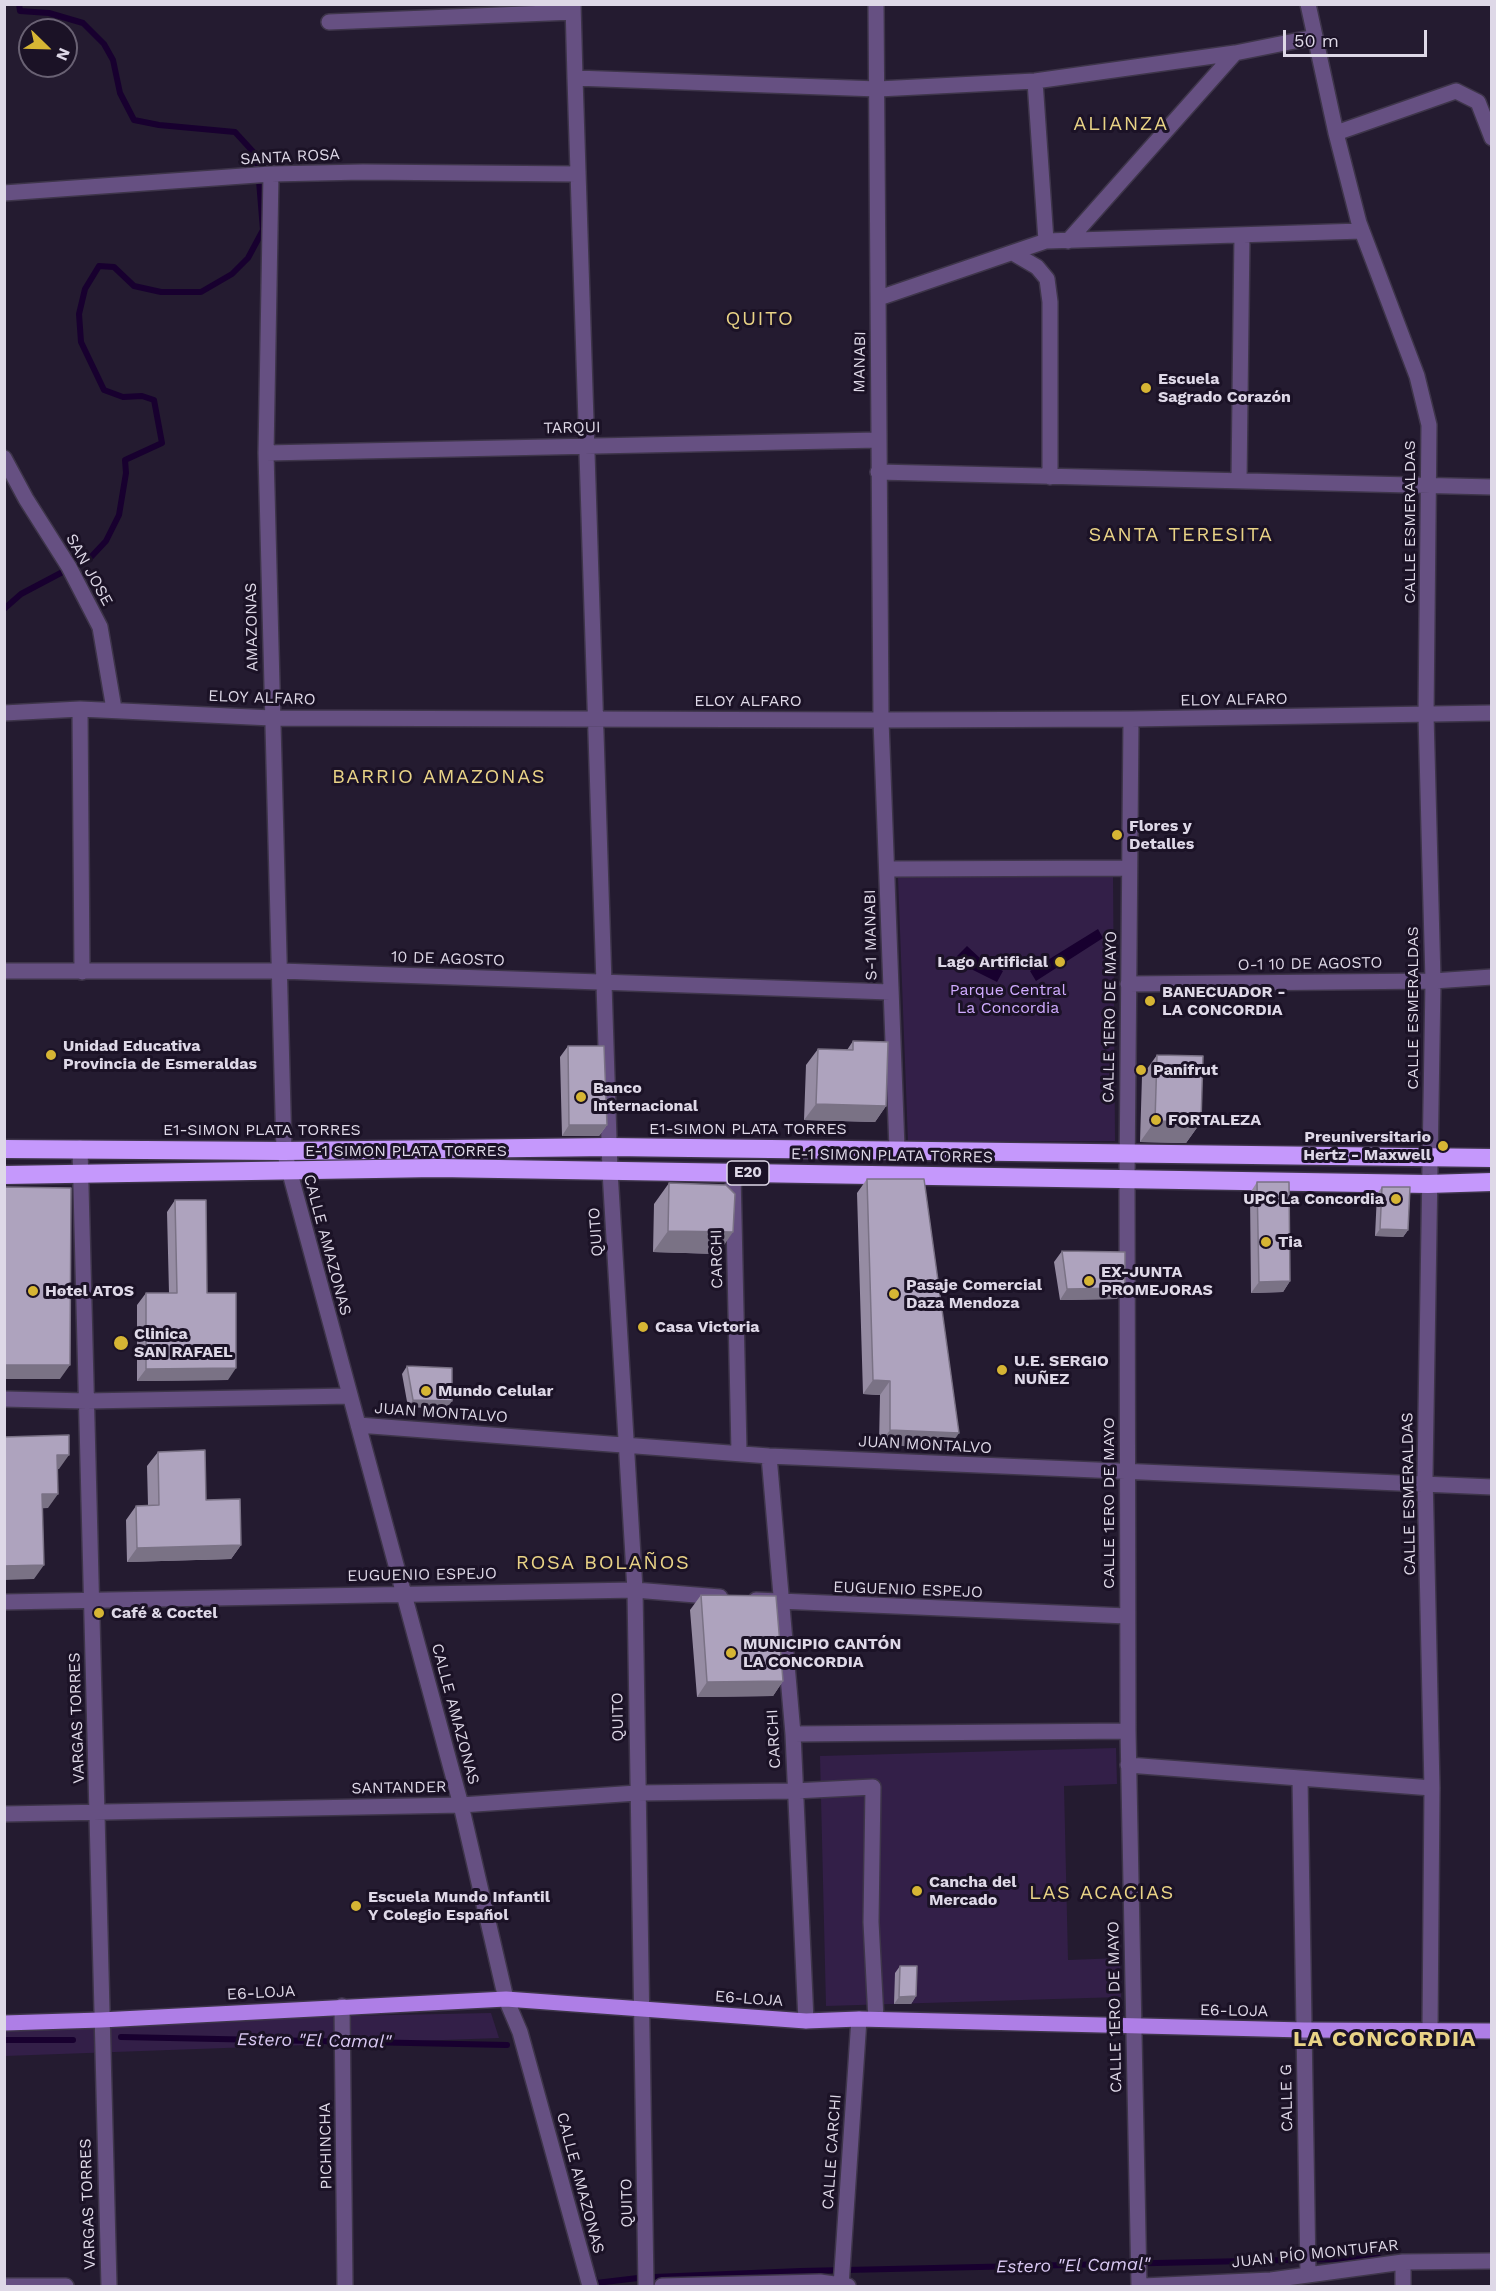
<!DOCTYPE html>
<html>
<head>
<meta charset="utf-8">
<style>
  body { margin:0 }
  #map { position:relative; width:1496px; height:2291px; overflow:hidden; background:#241b30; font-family:"Work Sans",sans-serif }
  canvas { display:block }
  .frame { position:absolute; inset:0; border:6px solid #ded8e7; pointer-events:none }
  .north { position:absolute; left:18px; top:18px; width:60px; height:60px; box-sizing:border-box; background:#1b1226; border:2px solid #696173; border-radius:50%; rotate:113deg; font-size:16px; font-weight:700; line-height:24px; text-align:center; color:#ded8e7 }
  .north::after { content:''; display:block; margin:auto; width:21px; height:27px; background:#d6b534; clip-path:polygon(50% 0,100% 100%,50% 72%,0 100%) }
  .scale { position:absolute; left:1283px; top:30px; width:144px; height:27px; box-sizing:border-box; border:3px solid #ded8e7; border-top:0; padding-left:8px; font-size:18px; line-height:21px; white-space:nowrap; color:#ded8e7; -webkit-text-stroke:4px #1b1226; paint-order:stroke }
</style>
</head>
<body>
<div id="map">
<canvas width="1496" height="2291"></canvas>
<div class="frame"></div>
<div class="north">N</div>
<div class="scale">50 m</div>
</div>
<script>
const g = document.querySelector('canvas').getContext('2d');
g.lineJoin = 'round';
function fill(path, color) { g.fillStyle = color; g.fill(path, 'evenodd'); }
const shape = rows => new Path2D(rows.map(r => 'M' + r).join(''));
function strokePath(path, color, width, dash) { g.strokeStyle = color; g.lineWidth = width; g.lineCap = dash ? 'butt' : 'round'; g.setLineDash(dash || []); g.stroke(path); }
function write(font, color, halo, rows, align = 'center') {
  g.font = font + ' "Work Sans",sans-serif'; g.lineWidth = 6; g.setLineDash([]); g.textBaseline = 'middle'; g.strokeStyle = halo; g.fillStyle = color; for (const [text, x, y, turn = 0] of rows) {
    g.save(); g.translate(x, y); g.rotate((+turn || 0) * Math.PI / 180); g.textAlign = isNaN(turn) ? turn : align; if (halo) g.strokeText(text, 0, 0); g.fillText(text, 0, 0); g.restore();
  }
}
fill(shape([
  [1113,876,1115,1141,908,1142,898,877],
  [1116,1748,1117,1784,1064,1786,1068,1960,1120,1958,1121,1997,826,2006,820,1756],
  [491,2013,499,2038,5,2056,4,2023]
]), '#331f48');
fill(shape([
  [1098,929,1103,938,1036,981,1030,971],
  [967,946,981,959,1003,971,997,982,973,970,957,956]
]), '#18002f');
strokePath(shape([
  [4,609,21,594,91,557,106,541,119,515,126,473,125,460,162,443,154,400,142,396,123,397,104,390,81,342,79,314,85,289,99,266,114,267,134,286,161,292,201,292,232,274,248,258,263,230,257,156,235,132,159,125,134,120,120,93,113,60,104,44,83,23,49,13,20,11,19,4],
  [121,2037,507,2045],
  [4,2040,73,2040],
  [594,2277,596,2283,638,2278],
  [654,2277,801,2271,1379,2258]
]), '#18002f', 6);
const minor = shape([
  [573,4,575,78,878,89,1035,81,1235,53,1315,37],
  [876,4,881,720,897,1149],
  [1308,4,1336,133,1359,223,1417,376,1429,425,1426,715,1433,981,1425,1475,1432,1788,1430,2030],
  [329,22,573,12],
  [575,78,610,1171,635,1590,646,2286],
  [1035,81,1046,241],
  [1336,133,1456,91,1478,102,1492,138],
  [271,174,266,453,284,1151,461,1805,506,1999,520,2032,590,2286],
  [4,193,271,174,363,172,578,174],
  [1068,241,1235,53],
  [1013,253,1037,267,1047,279,1050,302,1050,477],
  [879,298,1046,241,1362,231],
  [266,453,878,440],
  [4,458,26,499,69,567,100,627,114,709],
  [878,472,1492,487],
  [1239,481,1242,235],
  [80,709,82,972],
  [4,713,80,709,272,718,881,720,1131,719,1492,713],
  [1131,719,1127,1179,1128,1731,1139,2286],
  [888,869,1129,868],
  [4,971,280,971,890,992],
  [1128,984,1433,981,1492,977],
  [80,1148,109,2286],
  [733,1173,739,1452],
  [4,1399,87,1401,350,1396],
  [358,1425,769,1456,1492,1487],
  [769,1456,793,1734,806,2021],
  [756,1600,1127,1616],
  [4,1602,635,1590,720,1597],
  [793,1734,1128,1731],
  [1128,1765,1432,1788],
  [1300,1778,1308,2274],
  [4,1814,461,1805,637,1793,794,1791,873,1787,871,1922,876,2019],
  [342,2006,345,2286],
  [4,2286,66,2286],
  [662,2286,820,2282,848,2286],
  [841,2286,859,2019],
  [1143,2286,1271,2280,1403,2262,1492,2261],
  [1403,2286,1403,2262]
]);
const major = shape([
  [4,2023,101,2020,506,1999,806,2021,859,2019,1304,2030,1492,2031]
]);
const highway = shape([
  [4,1149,284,1151,610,1147,1492,1158],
  [4,1175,437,1168,1428,1184,1492,1182]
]);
strokePath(minor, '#3e354a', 18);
strokePath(major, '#3e354a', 18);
strokePath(highway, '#3e354a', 21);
strokePath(minor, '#665082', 15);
strokePath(major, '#ae7ee6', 15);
strokePath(highway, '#c598fc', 18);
fill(shape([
  [853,1041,886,1106,875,1122,804,1120,806,1065,818,1049,847,1050],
  [568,1046,607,1125,599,1136,562,1136,560,1057],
  [1157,1055,1201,1122,1186,1143,1140,1142,1142,1076],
  [867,1179,949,1448,879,1445,880,1395,863,1394,857,1193],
  [1257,1182,1290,1281,1283,1292,1251,1293,1250,1193],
  [669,1183,718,1254,653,1252,654,1204],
  [1382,1187,1408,1230,1403,1237,1375,1236,1377,1194],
  [175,1200,207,1293,228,1380,137,1381,137,1305,146,1293,169,1293,167,1212],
  [1062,1251,1117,1299,1060,1300,1054,1262],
  [407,1366,447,1408,408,1407,402,1374],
  [158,1452,206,1500,241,1545,231,1559,127,1562,126,1520,136,1506,148,1505,147,1466],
  [701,1595,783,1681,773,1696,697,1697,690,1610],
  [900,1966,916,1996,911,2004,894,2004,895,1973]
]), '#968ca3');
fill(shape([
  [816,1104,886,1106,875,1122,804,1120],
  [1155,1121,1201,1122,1186,1143,1140,1142],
  [569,1125,607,1125,599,1136,562,1136],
  [1380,1229,1408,1230,1403,1237,1375,1236],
  [668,1231,733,1232,718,1254,653,1252],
  [1290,1281,1283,1292,1251,1293,1259,1282],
  [1125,1288,1117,1299,1060,1300,1067,1289],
  [4,1365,70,1365,60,1379,4,1379],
  [236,1368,228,1380,137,1381,146,1369],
  [873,1380,890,1381,880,1395,863,1394],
  [413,1400,452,1401,447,1408,408,1407],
  [890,1430,959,1433,949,1448,879,1445],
  [57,1455,69,1455,59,1469,47,1470],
  [42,1494,58,1494,48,1508,31,1509],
  [241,1545,231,1559,127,1562,137,1548],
  [44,1565,34,1579,4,1580,4,1566],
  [783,1681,773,1696,697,1697,707,1682],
  [916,1996,911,2004,894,2004,899,1997]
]), '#7a7285');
const building = shape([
  [853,1041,888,1042,886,1106,816,1104,818,1049,853,1050,853,1041],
  [568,1046,604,1046,607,1125,569,1125,568,1046],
  [1157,1055,1203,1056,1201,1122,1155,1121,1157,1055],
  [867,1179,924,1179,959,1433,890,1430,890,1381,873,1380,867,1179],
  [1257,1182,1289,1182,1290,1281,1259,1282,1257,1182],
  [669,1183,726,1185,735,1194,733,1232,668,1231,669,1183],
  [4,1187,71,1188,70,1365,4,1365,4,1187],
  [1382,1187,1410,1187,1408,1230,1380,1229,1382,1187],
  [175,1200,206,1200,207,1293,236,1293,236,1368,146,1369,146,1293,177,1293,175,1200],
  [1062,1251,1125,1252,1125,1288,1067,1289,1062,1251],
  [407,1366,452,1368,452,1401,413,1400,407,1366],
  [69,1435,69,1455,57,1455,58,1494,42,1494,44,1565,4,1566,4,1437,69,1435],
  [205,1450,206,1500,240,1499,241,1545,137,1548,136,1506,159,1505,158,1452,205,1450],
  [701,1595,776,1596,783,1681,707,1682,701,1595],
  [900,1966,917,1966,916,1996,899,1997,900,1966]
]);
fill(building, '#aea3be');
strokePath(building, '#7a7285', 1.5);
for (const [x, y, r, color] of [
  [1146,388,6,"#d6b534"],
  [1117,835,6,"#d6b534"],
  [1060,962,6,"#d6b534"],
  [1150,1001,6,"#d6b534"],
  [51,1055,6,"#d6b534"],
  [1141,1070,6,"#d6b534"],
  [581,1097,6,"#d6b534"],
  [1156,1120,6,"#d6b534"],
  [1443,1146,6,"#d6b534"],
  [1396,1199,6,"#d6b534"],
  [1266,1242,6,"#d6b534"],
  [1089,1281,6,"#d6b534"],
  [33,1291,6,"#d6b534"],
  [894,1294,6,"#d6b534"],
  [643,1327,6,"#d6b534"],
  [121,1343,8,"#d6b534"],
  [1002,1370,6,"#d6b534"],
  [426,1391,6,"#d6b534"],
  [99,1613,6,"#d6b534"],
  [731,1653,6,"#d6b534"],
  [917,1891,6,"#d6b534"],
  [356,1906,6,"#d6b534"]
]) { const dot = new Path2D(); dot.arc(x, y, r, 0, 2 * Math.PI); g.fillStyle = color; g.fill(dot); strokePath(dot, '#1b1226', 2); }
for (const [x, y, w] of [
  [748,1173,42]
]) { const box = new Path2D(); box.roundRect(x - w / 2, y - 12, w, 24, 4.5); g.fillStyle = '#1b1226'; g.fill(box); strokePath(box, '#ded8e7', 1.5); }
write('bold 15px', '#ded8e7', null, [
  ["E20",748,1173]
]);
write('16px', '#ded8e7', '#1b1226', [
  ["SANTA ROSA",290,157,-3],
  ["MANABI",860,362,-89],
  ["TARQUI",572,428,-1],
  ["CALLE ESMERALDAS",1410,522,-90],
  ["SAN JOSE",89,570,61],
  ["AMAZONAS",252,627,-91],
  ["ELOY ALFARO",262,698,2],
  ["ELOY ALFARO",1234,700,-1],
  ["ELOY ALFARO",748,701],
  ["S-1 MANABI",871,935,-91],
  ["10 DE AGOSTO",448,959,2],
  ["O-1 10 DE AGOSTO",1310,964,-1],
  ["CALLE ESMERALDAS",1413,1008,-90],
  ["CALLE 1ERO DE MAYO",1110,1017,-89],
  ["E1-SIMON PLATA TORRES",748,1129],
  ["E1-SIMON PLATA TORRES",262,1130],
  ["E-1 SIMON PLATA TORRES",406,1151],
  ["E-1 SIMON PLATA TORRES",892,1156,1],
  ["QUITO",596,1232,-94],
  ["CALLE AMAZONAS",327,1245,75],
  ["CARCHI",717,1259,-91],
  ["JUAN MONTALVO",441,1413,4],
  ["JUAN MONTALVO",925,1445,3],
  ["CALLE ESMERALDAS",1409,1494,-91],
  ["CALLE 1ERO DE MAYO",1109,1503,-90],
  ["EUGUENIO ESPEJO",422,1575,-1],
  ["EUGUENIO ESPEJO",908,1590,2],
  ["CALLE AMAZONAS",455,1714,75],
  ["QUITO",618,1717,-91],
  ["VARGAS TORRES",77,1718,-92],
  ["CARCHI",774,1739,-93],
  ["SANTANDER",399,1788,-1],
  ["E6-LOJA",261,1993,-3],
  ["E6-LOJA",749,1999,4],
  ["CALLE 1ERO DE MAYO",1115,2007,-91],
  ["E6-LOJA",1234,2011,1],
  ["CALLE G",1287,2098,-91],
  ["PICHINCHA",326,2146,-91],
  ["CALLE CARCHI",832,2152,-86],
  ["CALLE AMAZONAS",580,2183,75],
  ["QUITO",627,2203,-91],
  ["VARGAS TORRES",88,2204,-92],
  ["JUAN PÍO MONTUFAR",1315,2254,-6]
]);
write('bold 16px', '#ded8e7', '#1b1226', [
  ["Escuela",1158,379],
  ["Sagrado Corazón",1158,397],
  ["Flores y",1129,826],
  ["Detalles",1129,844],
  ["Lago Artificial",1048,962,"right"],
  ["BANECUADOR -",1162,992],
  ["LA CONCORDIA",1162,1010],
  ["Unidad Educativa",63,1046],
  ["Provincia de Esmeraldas",63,1064],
  ["Panifrut",1153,1070],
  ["Banco",593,1088],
  ["Internacional",593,1106],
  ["FORTALEZA",1168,1120],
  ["Preuniversitario",1431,1137,"right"],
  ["Hertz - Maxwell",1431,1155,"right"],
  ["UPC La Concordia",1384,1199,"right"],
  ["Tia",1278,1242],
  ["EX-JUNTA",1101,1272],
  ["PROMEJORAS",1101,1290],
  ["Pasaje Comercial",906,1285],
  ["Daza Mendoza",906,1303],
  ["Hotel ATOS",45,1291],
  ["Casa Victoria",655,1327],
  ["Clinica",134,1334],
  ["SAN RAFAEL",134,1352],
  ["U.E. SERGIO",1014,1361],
  ["NUÑEZ",1014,1379],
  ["Mundo Celular",438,1391],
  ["Café & Coctel",111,1613],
  ["MUNICIPIO CANTÓN",743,1644],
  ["LA CONCORDIA",743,1662],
  ["Cancha del",929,1882],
  ["Mercado",929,1900],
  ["Escuela Mundo Infantil",368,1897],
  ["Y Colegio Español",368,1915]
], 'left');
write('16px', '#d0abff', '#1b1226', [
  ["Parque Central",1008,990],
  ["La Concordia",1008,1008]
]);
write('italic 18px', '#d9c8f2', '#1b1226', [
  ["Estero \"El Camal\"",314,2041,1],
  ["Estero \"El Camal\"",1073,2266,-1]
]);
g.letterSpacing = '1.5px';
write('20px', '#e9d386', '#1b1226', [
  ["ALIANZA",1121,124],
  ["QUITO",760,319],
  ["SANTA TERESITA",1181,535],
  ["BARRIO AMAZONAS",439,777],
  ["ROSA BOLAÑOS",603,1563],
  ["LAS ACACIAS",1102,1893]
]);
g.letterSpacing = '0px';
g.letterSpacing = '1.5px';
write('bold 22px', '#e9d386', '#1b1226', [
  ["LA CONCORDIA",1385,2040]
]);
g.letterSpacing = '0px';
</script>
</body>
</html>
